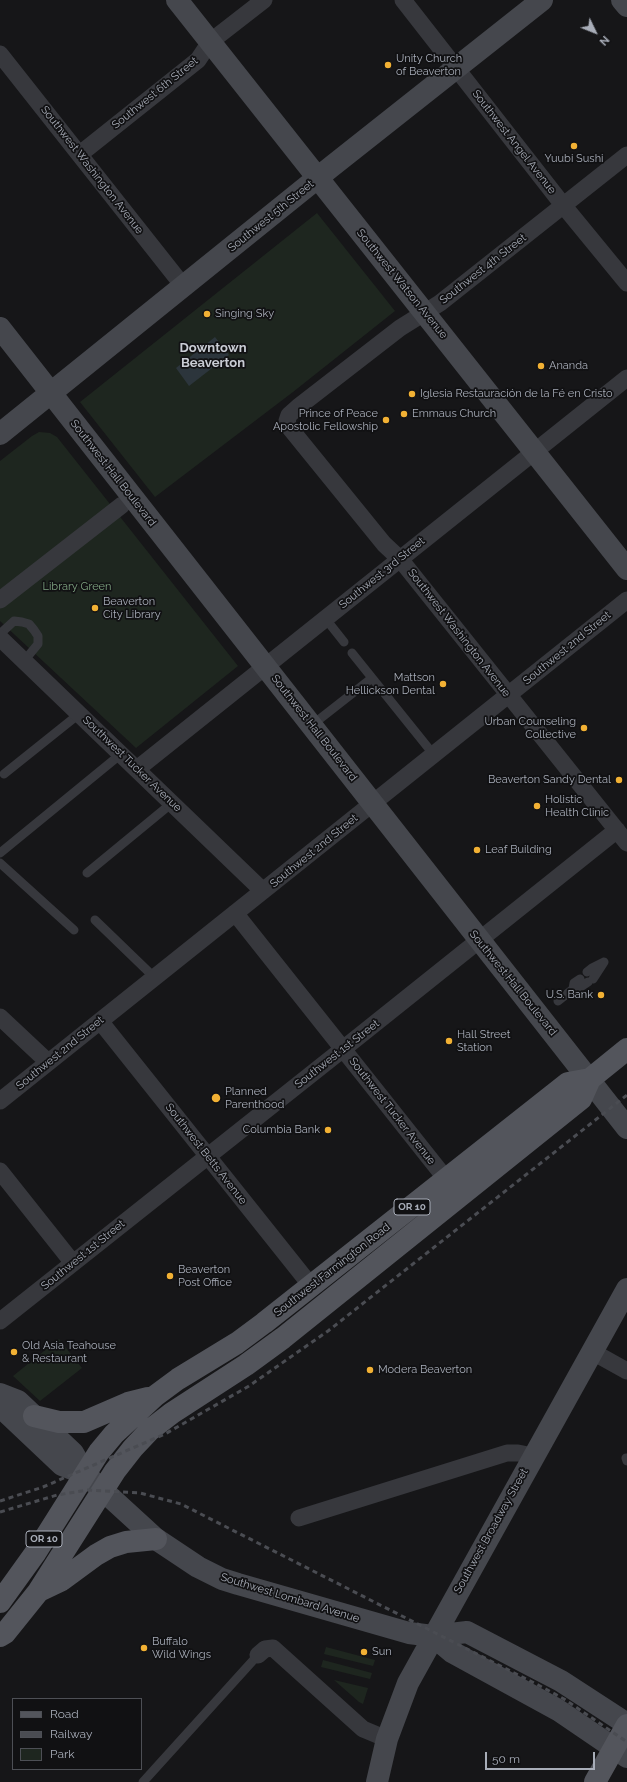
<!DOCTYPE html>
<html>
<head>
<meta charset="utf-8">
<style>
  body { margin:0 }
  #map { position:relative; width:627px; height:1782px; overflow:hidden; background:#161618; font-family:Raleway,sans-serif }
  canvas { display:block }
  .legend { position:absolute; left:12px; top:1698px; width:130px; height:72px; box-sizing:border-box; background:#111113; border:1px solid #4d4f55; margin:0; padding:5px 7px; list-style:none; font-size:12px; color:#a8adb8 }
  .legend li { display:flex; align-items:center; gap:8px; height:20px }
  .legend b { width:20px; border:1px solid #4d4f55 }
  .north { position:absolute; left:575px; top:12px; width:40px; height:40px; -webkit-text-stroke:3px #111113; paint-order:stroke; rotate:133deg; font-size:11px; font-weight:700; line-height:16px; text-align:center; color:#a8adb8 }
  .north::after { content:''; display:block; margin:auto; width:14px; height:18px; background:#a8adb8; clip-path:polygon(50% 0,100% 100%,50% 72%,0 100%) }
  .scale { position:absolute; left:485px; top:1752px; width:110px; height:18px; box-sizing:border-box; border:2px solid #a8adb8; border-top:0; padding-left:5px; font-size:12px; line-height:14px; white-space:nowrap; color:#a8adb8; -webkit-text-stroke:3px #111113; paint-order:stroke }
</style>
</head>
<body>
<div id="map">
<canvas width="627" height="1782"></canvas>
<ul class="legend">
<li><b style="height:5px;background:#53555c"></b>Road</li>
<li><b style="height:5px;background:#4a4c52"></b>Railway</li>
<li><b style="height:11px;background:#1e261f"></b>Park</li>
</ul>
<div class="north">N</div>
<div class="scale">50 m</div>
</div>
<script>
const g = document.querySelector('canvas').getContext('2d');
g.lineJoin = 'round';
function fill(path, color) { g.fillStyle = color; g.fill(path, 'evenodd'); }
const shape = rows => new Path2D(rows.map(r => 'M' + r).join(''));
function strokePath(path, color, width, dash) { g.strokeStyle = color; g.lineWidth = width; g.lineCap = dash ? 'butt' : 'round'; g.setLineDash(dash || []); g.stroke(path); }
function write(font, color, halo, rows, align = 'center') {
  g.font = font + ' Raleway,sans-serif'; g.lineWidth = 3.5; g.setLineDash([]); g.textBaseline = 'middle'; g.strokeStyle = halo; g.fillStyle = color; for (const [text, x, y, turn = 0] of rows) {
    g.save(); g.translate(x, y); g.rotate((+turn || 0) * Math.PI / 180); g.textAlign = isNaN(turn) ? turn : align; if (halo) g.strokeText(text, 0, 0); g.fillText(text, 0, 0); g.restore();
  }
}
fill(shape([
  [317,213,395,311,293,392,155,497,80,402],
  [39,432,50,433,57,437,238,666,136,748,0,621,0,461,32,436],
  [59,1339,82,1368,40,1401,13,1376],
  [326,1647,375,1660,373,1666,324,1654],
  [323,1660,372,1673,370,1679,321,1667],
  [334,1680,368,1688,363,1704,359,1702]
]), '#1e261f');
fill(shape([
  [215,337,229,355,189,386,176,368]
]), '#2c353c');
strokePath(shape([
  [325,618,344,642],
  [0,634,14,621,22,622,29,624,34,630,38,636,38,644,24,661],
  [352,653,434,755],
  [312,725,372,678],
  [4,774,79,714],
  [0,853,121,754],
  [0,863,74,930],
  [87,873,172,803],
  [95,920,155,978],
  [587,972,592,968,604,962],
  [593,979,604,962],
  [573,989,579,988,588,982],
  [558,1001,573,989,574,983,580,979],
  [626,1458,627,1461],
  [143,1782,258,1655]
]), '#37383d', 9);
strokePath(shape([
  [403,0,563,205,627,283],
  [0,54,184,287],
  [80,154,198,60,210,42,264,0],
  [627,155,440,303,400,328,298,407,289,415,287,421,289,427,384,544,400,559,627,843],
  [0,600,122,505],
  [0,638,263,891],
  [137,769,627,378],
  [235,913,454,1189],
  [0,1017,48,1062],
  [100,1021,312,1287],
  [0,1101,627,600],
  [0,1171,73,1263],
  [0,1321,343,1049,617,830],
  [591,1351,627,1371],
  [299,1518,507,1453,518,1453,533,1456],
  [258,1655,265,1649,273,1648,363,1729,387,1739]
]), '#37383d', 17);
strokePath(shape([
  [177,0,627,569],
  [622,0,627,6],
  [0,328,627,1128],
  [0,434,331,167,542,0],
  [0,1394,18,1401,73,1453,85,1474],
  [1,1395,7,1413,62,1465,85,1474,156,1539,198,1567,222,1579,238,1584,409,1633,433,1636,467,1632,561,1681,627,1724],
  [433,1636,452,1652,558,1710,627,1757],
  [377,1782,387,1739,408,1683,627,1289]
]), '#45474d', 22);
strokePath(shape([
  [34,1416,59,1422,84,1422,128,1403,148,1398],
  [41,1590,62,1580,96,1555,110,1547,126,1542,156,1539],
  [0,1602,36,1552,99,1452,114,1434,155,1396,178,1379,237,1343,264,1323,568,1083,590,1079],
  [0,1636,5,1633,38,1592,115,1471,133,1448,150,1430,172,1413,246,1365,283,1338,581,1099,590,1079,627,1049],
  [595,1782,627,1725]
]), '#53555c', 22);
strokePath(shape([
  [0,1501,43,1487,165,1434,249,1386,328,1331,627,1095],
  [0,1512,57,1495,88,1490,140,1493,181,1504,540,1686,564,1699,627,1742]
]), '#4a4c52', 3, [5, 4]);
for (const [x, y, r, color] of [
  [388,65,4,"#f2b134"],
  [574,146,4,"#f2b134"],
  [207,314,4,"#f2b134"],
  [541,366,4,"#f2b134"],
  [412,394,4,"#f2b134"],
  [404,414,4,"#f2b134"],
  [386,420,4,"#f2b134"],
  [95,608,4,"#f2b134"],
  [443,684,4,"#f2b134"],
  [584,728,4,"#f2b134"],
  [619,780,4,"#f2b134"],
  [537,806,4,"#f2b134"],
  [477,850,4,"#f2b134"],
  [601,995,4,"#f2b134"],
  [449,1041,4,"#f2b134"],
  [216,1098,5,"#f2b134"],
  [328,1130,4,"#f2b134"],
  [170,1276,4,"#f2b134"],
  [14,1352,4,"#f2b134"],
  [370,1370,4,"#f2b134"],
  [144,1648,4,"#f2b134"],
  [364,1652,4,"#f2b134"]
]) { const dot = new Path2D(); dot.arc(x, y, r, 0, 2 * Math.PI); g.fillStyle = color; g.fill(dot); strokePath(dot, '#111113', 1.5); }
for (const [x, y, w] of [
  [412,1207,36],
  [44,1539,36]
]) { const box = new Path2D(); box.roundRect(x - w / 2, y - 8, w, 16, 3); g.fillStyle = '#111113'; g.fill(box); strokePath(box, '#a8adb8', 1); }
write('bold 10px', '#a8adb8', null, [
  ["OR 10",412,1207],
  ["OR 10",44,1539]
]);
write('11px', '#a8adb8', '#111113', [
  ["Unity Church",396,59],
  ["of Beaverton",396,72],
  ["Yuubi Sushi",574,159,"center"],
  ["Singing Sky",215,314],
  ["Ananda",549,366],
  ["Iglesia Restauración de la Fé en Cristo",420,394],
  ["Prince of Peace",378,414,"right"],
  ["Apostolic Fellowship",378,427,"right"],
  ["Emmaus Church",412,414],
  ["Beaverton",103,602],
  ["City Library",103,615],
  ["Mattson",435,678,"right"],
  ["Hellickson Dental",435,691,"right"],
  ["Urban Counseling",576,722,"right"],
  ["Collective",576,735,"right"],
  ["Beaverton Sandy Dental",611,780,"right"],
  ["Holistic",545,800],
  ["Health Clinic",545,813],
  ["Leaf Building",485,850],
  ["U.S. Bank",593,995,"right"],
  ["Hall Street",457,1035],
  ["Station",457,1048],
  ["Planned",225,1092],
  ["Parenthood",225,1105],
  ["Columbia Bank",320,1130,"right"],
  ["Beaverton",178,1270],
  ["Post Office",178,1283],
  ["Old Asia Teahouse",22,1346],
  ["& Restaurant",22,1359],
  ["Modera Beaverton",378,1370],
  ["Buffalo",152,1642],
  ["Wild Wings",152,1655],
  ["Sun",372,1652]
], 'left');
write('11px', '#a8adb8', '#111113', [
  ["Southwest 6th Street",155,93,-39],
  ["Southwest Angel Avenue",514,142,52],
  ["Southwest Washington Avenue",92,170,52],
  ["Southwest 5th Street",271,216,-39],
  ["Southwest 4th Street",483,269,-38],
  ["Southwest Watson Avenue",402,284,51],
  ["Southwest Hall Boulevard",113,473,52],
  ["Southwest 3rd Street",382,573,-39],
  ["Southwest Washington Avenue",459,633,52],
  ["Southwest 2nd Street",567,648,-39],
  ["Southwest Hall Boulevard",314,728,52],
  ["Southwest Tucker Avenue",132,764,44],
  ["Southwest 2nd Street",314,851,-39],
  ["Southwest Hall Boulevard",513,983,51],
  ["Southwest 2nd Street",60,1053,-39],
  ["Southwest 1st Street",337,1054,-38],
  ["Southwest Tucker Avenue",392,1111,52],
  ["Southwest Betts Avenue",206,1154,52],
  ["Southwest 1st Street",83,1255,-39],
  ["Southwest Farmington Road",332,1270,-38],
  ["Southwest Broadway Street",491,1531,-61],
  ["Southwest Lombard Avenue",290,1598,17]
]);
write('11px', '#7fa381', '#111113', [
  ["Library Green",77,587]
]);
write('bold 13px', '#c9ccd4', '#111113', [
  ["Downtown",213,348],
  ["Beaverton",213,363]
]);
</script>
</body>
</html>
